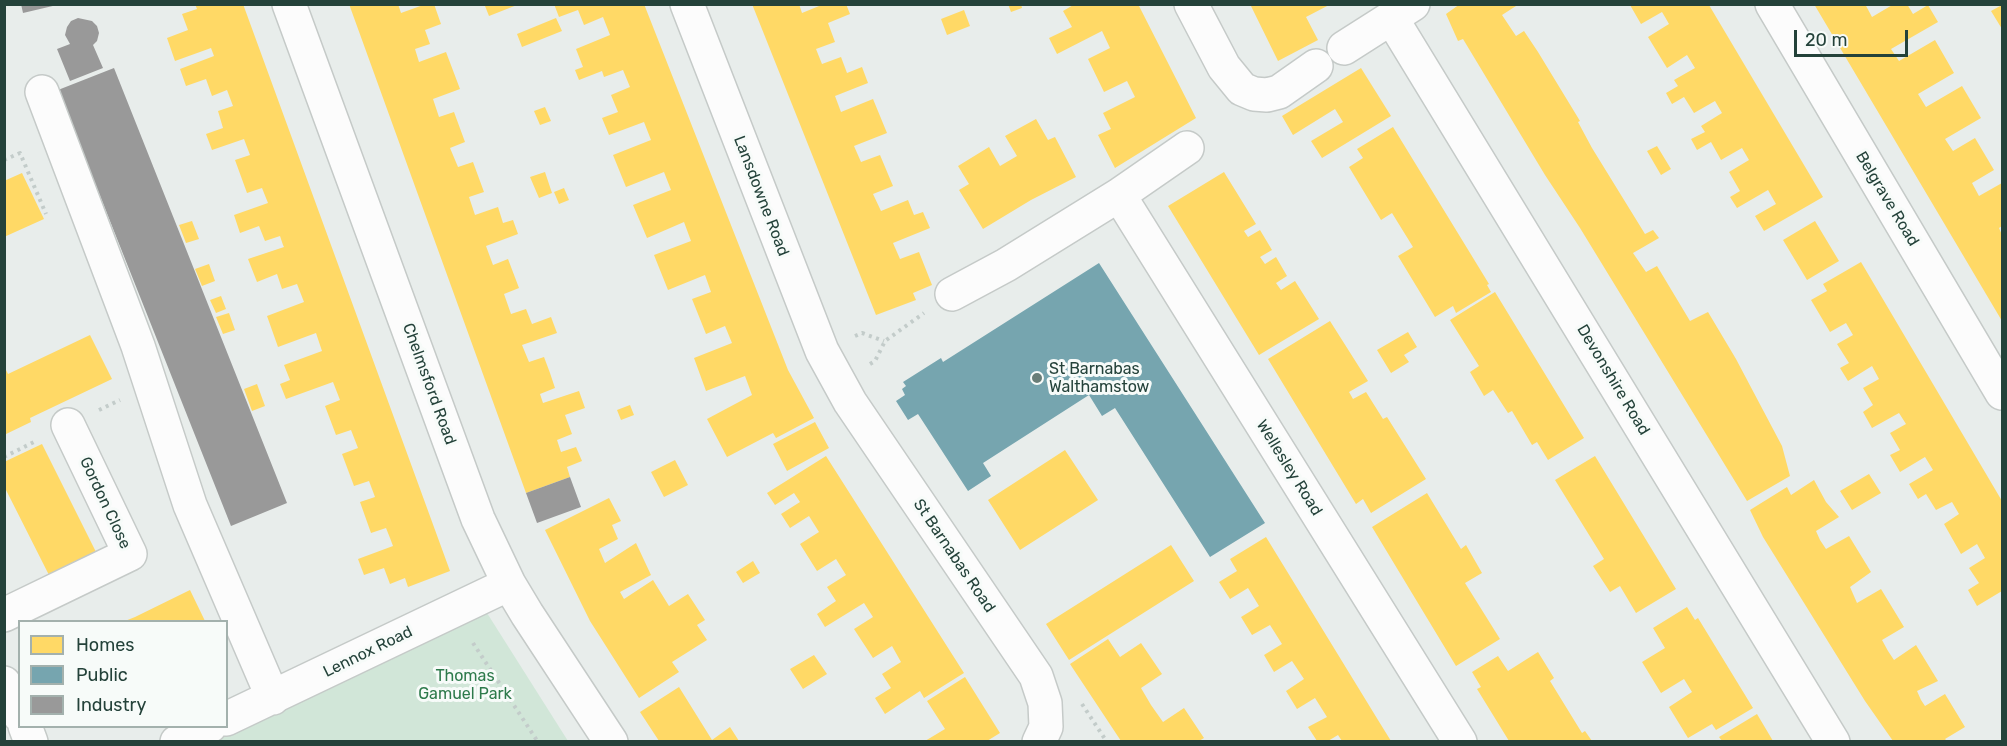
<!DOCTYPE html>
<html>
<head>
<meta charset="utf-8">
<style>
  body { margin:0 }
  #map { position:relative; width:2007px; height:746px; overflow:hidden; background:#e8edeb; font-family:Rubik,sans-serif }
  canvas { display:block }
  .frame { position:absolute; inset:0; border:6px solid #24423a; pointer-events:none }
  .legend { position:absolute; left:18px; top:620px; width:210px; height:108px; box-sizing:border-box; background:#f7fbf9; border:2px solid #a3b1ad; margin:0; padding:8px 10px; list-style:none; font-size:18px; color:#24423a }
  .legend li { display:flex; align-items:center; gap:12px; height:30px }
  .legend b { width:30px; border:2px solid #a3b1ad }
  .scale { position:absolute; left:1794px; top:30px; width:114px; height:27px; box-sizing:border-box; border:3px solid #24423a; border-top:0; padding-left:8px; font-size:18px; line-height:21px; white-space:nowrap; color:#24423a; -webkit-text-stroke:4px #f7fbf9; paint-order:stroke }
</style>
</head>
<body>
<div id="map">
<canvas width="2007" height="746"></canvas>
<div class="frame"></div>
<ul class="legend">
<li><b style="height:16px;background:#ffd966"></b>Homes</li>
<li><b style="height:16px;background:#76a5af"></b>Public</li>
<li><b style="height:16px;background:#999"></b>Industry</li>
</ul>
<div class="scale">20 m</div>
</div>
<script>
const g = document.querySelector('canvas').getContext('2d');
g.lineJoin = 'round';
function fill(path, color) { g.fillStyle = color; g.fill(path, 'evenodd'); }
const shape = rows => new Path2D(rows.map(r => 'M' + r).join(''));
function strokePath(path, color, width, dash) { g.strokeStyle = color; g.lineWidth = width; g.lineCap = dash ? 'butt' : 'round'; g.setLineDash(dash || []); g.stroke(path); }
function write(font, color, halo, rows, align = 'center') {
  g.font = font + ' Rubik,sans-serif'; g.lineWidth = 6; g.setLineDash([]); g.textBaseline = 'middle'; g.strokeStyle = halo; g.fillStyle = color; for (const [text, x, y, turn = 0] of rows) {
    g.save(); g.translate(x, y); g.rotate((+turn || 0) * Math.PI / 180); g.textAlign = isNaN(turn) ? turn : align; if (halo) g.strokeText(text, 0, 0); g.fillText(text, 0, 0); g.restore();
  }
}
fill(shape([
  [487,613,568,741,209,742]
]), '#d1e6d8');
fill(shape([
  [195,4,243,4,450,571,408,587,405,578,390,584,384,568,364,575,358,559,393,546,390,538,386,528,371,533,360,502,375,497,369,481,354,486,342,454,358,448,351,430,336,435,325,406,340,400,333,382,286,399,280,384,290,380,284,365,322,351,316,333,278,347,267,316,304,302,297,284,282,289,277,274,257,282,248,259,284,247,283,245,280,236,265,241,259,226,240,233,234,215,268,203,262,188,247,193,235,160,250,155,244,139,212,150,206,134,223,128,218,111,233,106,227,90,212,96,206,79,186,86,180,69,214,56,211,48,175,61,167,38,188,30,182,14,197,9],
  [349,4,398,4,401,13,426,4,434,4,441,24,425,30,430,44,415,49,419,62,446,52,460,89,433,99,439,117,454,112,465,142,450,148,458,167,473,162,484,192,469,197,475,215,498,207,503,223,513,220,518,234,486,246,493,265,508,259,519,288,504,294,511,314,526,309,532,324,551,317,557,333,522,345,529,362,544,357,550,373,555,388,540,394,543,403,579,391,585,408,565,415,572,434,557,440,561,452,576,447,582,461,567,467,570,477,526,493],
  [489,4,517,4,517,5,489,16,485,6],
  [554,4,644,4,788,370,814,418,776,438,773,433,727,457,707,419,752,395,745,376,706,391,694,358,732,343,725,326,706,334,692,299,711,292,705,275,668,290,654,255,691,241,684,222,647,238,633,205,671,190,664,172,626,187,613,155,651,140,644,122,609,135,602,118,618,112,611,95,630,87,623,70,604,77,602,71,579,80,575,70,583,67,576,49,610,35,603,17,584,25,578,10,559,17],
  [752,4,799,4,802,13,824,4,846,4,850,14,828,23,835,42,816,49,822,64,841,57,847,73,862,67,868,83,835,96,841,112,873,99,887,133,854,146,861,162,880,155,893,186,873,194,881,211,908,200,914,215,923,212,930,228,893,243,900,259,919,252,932,285,913,293,916,300,876,315],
  [1008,4,1021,4,1022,8,1011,12],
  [1075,4,1138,4,1196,118,1115,168,1098,135,1111,129,1103,113,1135,97,1127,81,1104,92,1088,59,1110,48,1102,31,1057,54,1049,38,1072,27,1063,11],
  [1250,4,1331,4,1306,17,1318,40,1278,61],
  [1460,4,1515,4,1516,6,1502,15,1516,36,1524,31,1538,52,1580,121,1578,122,1592,148,1645,234,1653,230,1659,238,1633,253,1646,272,1657,266,1690,321,1708,312,1736,359,1782,446,1790,476,1747,501,1580,228,1545,175,1463,39,1458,41,1446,14],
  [1814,4,1865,4,1872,17,1894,4,1907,4,1913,14,1928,5,1938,22,1891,49,1899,61,1935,40,1954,73,1918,94,1926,107,1962,86,1981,118,1945,139,1953,151,1975,138,1994,170,1972,183,1979,196,2002,183,2002,226,1999,228,2002,235,2002,321],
  [1630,5,1709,5,1823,197,1764,231,1755,216,1776,204,1768,190,1737,208,1730,197,1740,191,1729,172,1749,160,1742,148,1721,160,1711,142,1697,150,1691,139,1705,132,1701,126,1722,113,1715,101,1694,113,1684,97,1672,104,1666,93,1678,86,1674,80,1695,68,1687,55,1667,68,1648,37,1669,24,1665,17,1662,12,1641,24],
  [2002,5,2002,29,1991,11],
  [964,10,970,26,947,35,941,19],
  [556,18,562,31,522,47,517,34],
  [1361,68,1391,116,1322,158,1311,141,1343,122,1335,109,1293,135,1282,116],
  [545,107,551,121,540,125,534,111],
  [1036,119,1048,140,1055,137,1076,177,1031,200,983,229,959,190,969,184,958,166,989,147,1000,166,1017,156,1005,136],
  [1393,127,1489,284,1487,285,1491,292,1456,313,1453,306,1435,317,1398,256,1413,247,1392,213,1381,220,1349,167,1363,158,1357,149],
  [1657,146,1671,169,1661,175,1647,151],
  [545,172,552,193,539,198,530,177],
  [1224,172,1256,224,1244,231,1248,237,1260,230,1272,250,1260,257,1265,264,1276,257,1287,276,1276,283,1281,290,1295,281,1319,319,1259,355,1168,206],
  [22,173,44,219,4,237,4,181],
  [564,188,569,200,559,204,554,192],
  [192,221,199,239,186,243,179,225],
  [1815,221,1839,261,1807,280,1783,240],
  [1861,262,2002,501,2002,591,1977,606,1968,590,1979,583,1969,568,1985,558,1977,544,1961,554,1944,524,1959,514,1952,502,1936,510,1926,494,1918,499,1909,484,1933,470,1925,457,1900,472,1890,455,1900,450,1890,433,1906,424,1899,413,1872,428,1863,412,1873,405,1863,388,1879,379,1872,366,1848,381,1840,368,1849,363,1837,344,1853,335,1846,323,1830,332,1811,300,1827,291,1823,284],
  [209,264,215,281,202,286,195,269],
  [1495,292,1584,438,1548,460,1537,442,1532,445,1512,411,1508,413,1493,390,1484,396,1470,372,1479,366,1450,320],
  [221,296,226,309,216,313,210,300],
  [229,313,235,330,223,334,216,317],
  [1330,321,1368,381,1349,392,1353,399,1366,392,1383,419,1387,417,1426,479,1371,513,1363,499,1356,504,1268,359],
  [1408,332,1417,347,1404,355,1409,362,1391,373,1377,350],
  [90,335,112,379,30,418,31,422,4,435,4,371,6,370,8,374],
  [257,384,265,406,252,411,244,389],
  [630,405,634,415,621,420,617,410],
  [815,422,829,448,787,471,773,444],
  [42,444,99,558,52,581,4,486,4,462],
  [1065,450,1098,500,1020,550,988,500],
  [826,456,964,673,924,698,920,691,885,714,875,698,891,688,882,674,901,662,892,646,873,658,854,629,873,617,864,603,825,627,817,614,836,601,827,587,846,575,836,559,817,571,800,544,819,532,809,516,790,528,781,514,800,502,794,493,775,505,767,493],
  [1595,456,1676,589,1636,613,1620,586,1610,592,1593,566,1604,559,1555,480],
  [675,460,688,485,664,497,651,472],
  [1869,474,1881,493,1852,510,1840,491],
  [1814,480,1826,502,1839,517,1816,531,1820,540,1826,549,1849,536,1871,572,1850,587,1857,603,1881,589,1904,627,1882,640,1888,651,1894,660,1916,645,1938,681,1917,691,1921,700,1925,706,1945,694,1965,727,1945,739,1947,741,1893,741,1865,701,1763,537,1750,510,1787,487,1791,495],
  [1427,493,1461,549,1466,545,1482,573,1465,583,1500,639,1456,666,1372,527],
  [609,498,621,521,612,525,618,539,599,549,605,563,636,543,651,575,620,592,624,599,653,580,669,606,688,594,705,620,697,625,707,640,672,662,679,672,639,698,590,621,545,530],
  [1266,537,1378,720,1391,741,1342,741,1338,735,1328,741,1317,741,1308,727,1327,717,1315,698,1297,709,1286,691,1304,679,1292,661,1274,672,1264,655,1282,644,1270,625,1252,635,1241,617,1259,606,1248,588,1230,599,1219,582,1237,571,1230,559],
  [1171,545,1194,581,1069,660,1046,624],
  [753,561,760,573,743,583,736,572],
  [190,590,205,621,125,621,135,617],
  [1687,607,1695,620,1698,618,1753,708,1716,730,1712,724,1688,738,1669,707,1692,692,1684,679,1661,693,1642,662,1665,648,1653,628],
  [1108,639,1120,657,1141,643,1162,674,1141,688,1151,705,1163,722,1184,708,1204,738,1199,741,1121,741,1070,664],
  [1538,652,1554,678,1550,681,1582,733,1585,731,1592,741,1509,741,1477,689,1481,687,1472,672,1498,656,1508,671],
  [814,655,827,674,803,689,790,669],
  [965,677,1000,733,987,741,925,741,945,729,927,701],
  [679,687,712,740,730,727,739,741,659,741,640,712],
  [1757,714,1773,741,1722,741,1719,737]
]), '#ffd966');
fill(shape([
  [1099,263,1265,523,1210,557,1115,408,1102,416,1089,395,983,463,991,476,968,491,918,414,908,420,896,401,905,395,902,389,906,386,903,382,941,358,943,362]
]), '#76a5af');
fill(shape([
  [21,4,57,4,57,5,23,13],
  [78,18,92,21,97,26,99,33,97,41,93,45,103,68,70,81,57,49,70,44,65,35,67,27,71,21],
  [114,68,287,503,231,526,58,90],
  [570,477,581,507,537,523,526,493]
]), '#999');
const minor = shape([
  [289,4,478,519,509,584,527,614,611,742],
  [687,4,822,351,850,402,1036,676,1045,703,1046,727,1039,742],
  [1191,4,1224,67,1242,89,1254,94,1267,95,1279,92,1316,66],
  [1772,4,2002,393],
  [1392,19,1833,742],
  [1344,48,1413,4],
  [42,92,138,346,190,505,273,698],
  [1119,195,1460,742],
  [952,294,1006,265,1119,195,1187,148],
  [4,615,130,554,68,425],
  [4,683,20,716],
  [226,719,509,584],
  [25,726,31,742],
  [177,742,210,726]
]);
strokePath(minor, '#c5cac8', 36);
strokePath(shape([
  [4,160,20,153,46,214],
  [855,336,862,333,884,341],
  [870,364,875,361,885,341,924,313],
  [99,410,120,400],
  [4,457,36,441],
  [473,643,538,742],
  [1082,704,1107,742]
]), '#c3ccca', 4, [3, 4.5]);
strokePath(minor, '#fcfcfc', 33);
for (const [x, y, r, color] of [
  [1037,378,6,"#697e78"]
]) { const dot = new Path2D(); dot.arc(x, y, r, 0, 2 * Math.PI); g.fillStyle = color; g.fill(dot); strokePath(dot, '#f7fbf9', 2); }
write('16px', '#24423a', '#f7fbf9', [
  ["Lansdowne Road",761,196,69],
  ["Belgrave Road",1887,199,59],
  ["Devonshire Road",1613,380,59],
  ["Chelmsford Road",429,384,70],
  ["Wellesley Road",1289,468,58],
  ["Gordon Close",105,503,65],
  ["St Barnabas Road",954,556,56],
  ["Lennox Road",368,652,-26]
]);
write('16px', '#24423a', '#f7fbf9', [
  ["St Barnabas",1049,369],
  ["Walthamstow",1049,387]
], 'left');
write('16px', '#2d7a4b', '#f7fbf9', [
  ["Thomas",465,676],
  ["Gamuel Park",465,694]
]);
</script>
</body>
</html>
